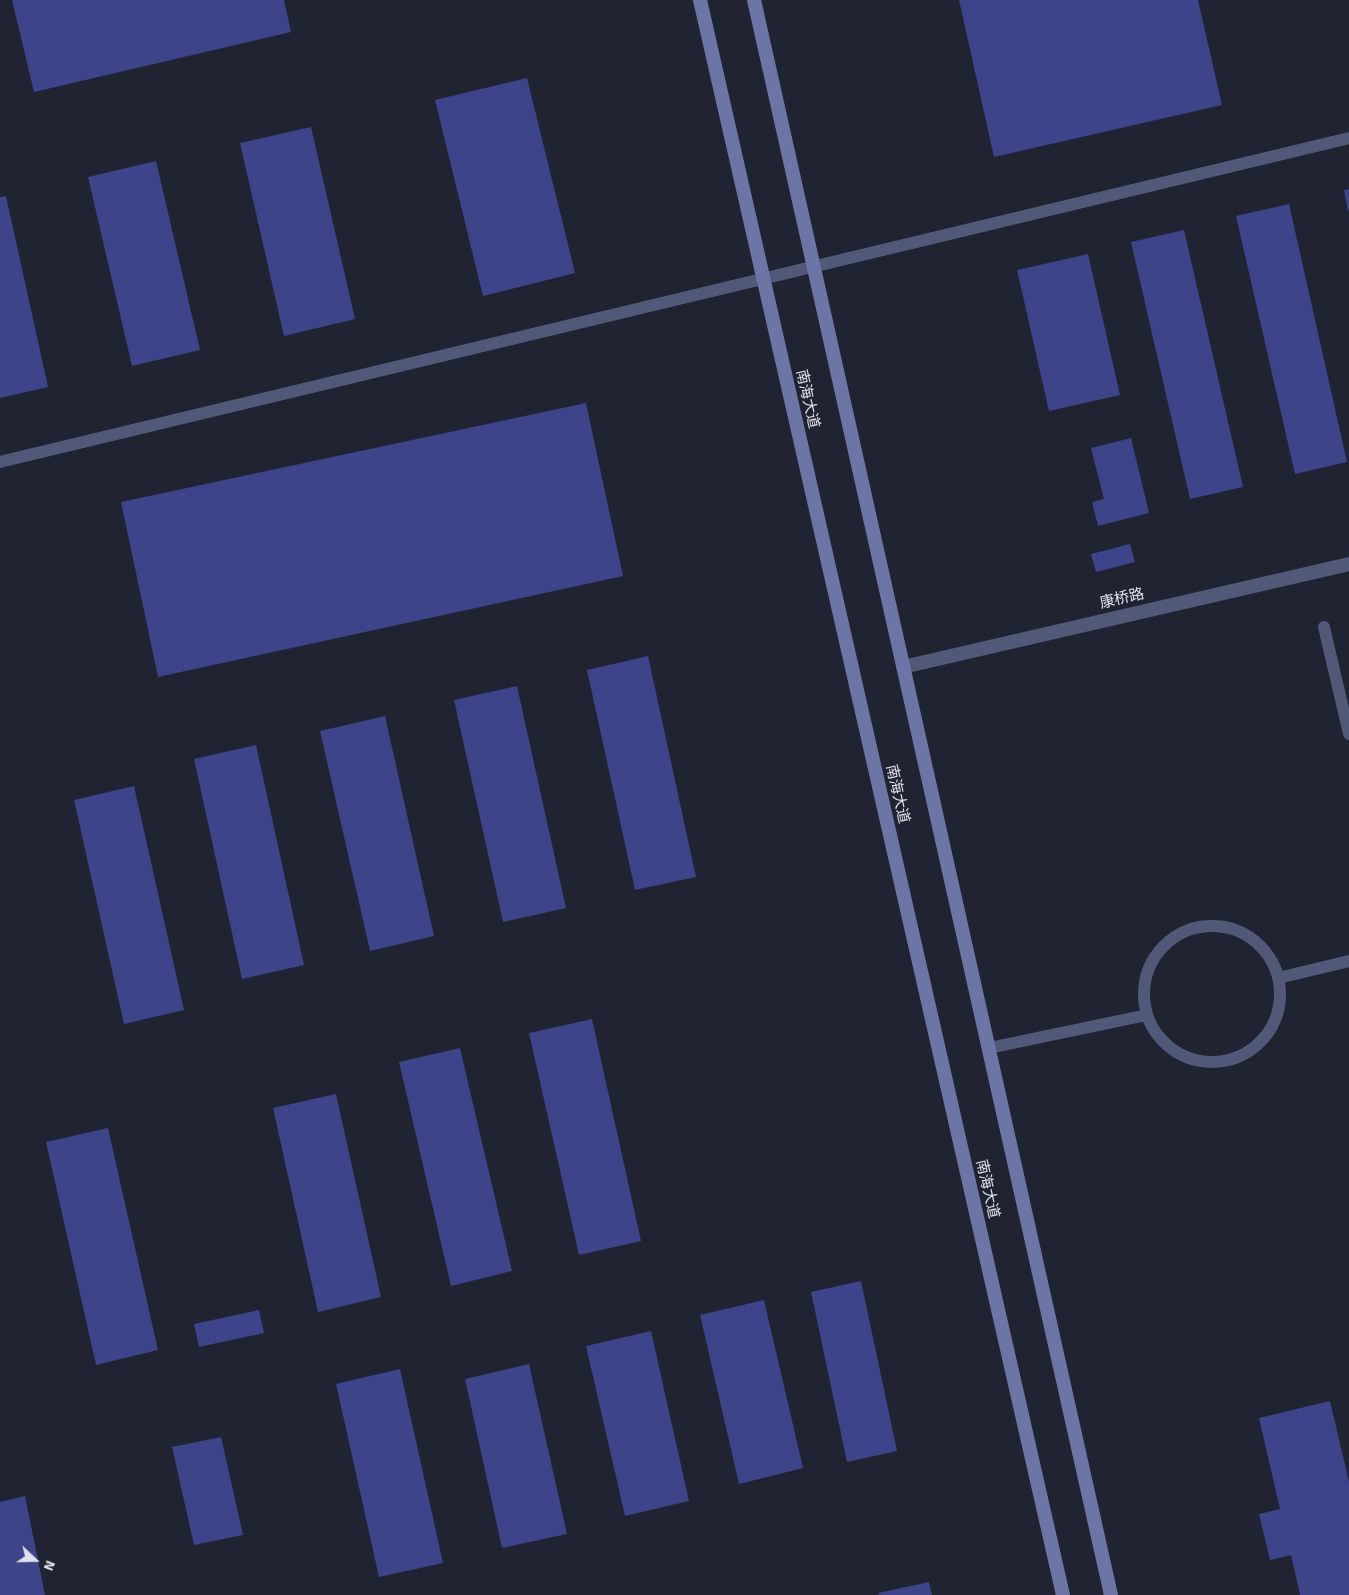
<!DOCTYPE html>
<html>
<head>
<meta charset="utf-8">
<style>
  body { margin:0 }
  #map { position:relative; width:1349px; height:1595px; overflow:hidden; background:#202331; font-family:Signika,sans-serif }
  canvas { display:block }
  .north { position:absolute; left:10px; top:1535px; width:50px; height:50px; -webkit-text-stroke:4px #202331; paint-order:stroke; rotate:111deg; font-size:14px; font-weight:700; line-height:20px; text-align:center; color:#e0e2ec }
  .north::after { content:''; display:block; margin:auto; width:18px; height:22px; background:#e0e2ec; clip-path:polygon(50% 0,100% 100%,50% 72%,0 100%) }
</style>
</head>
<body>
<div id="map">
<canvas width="1349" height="1595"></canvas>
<div class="north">N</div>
</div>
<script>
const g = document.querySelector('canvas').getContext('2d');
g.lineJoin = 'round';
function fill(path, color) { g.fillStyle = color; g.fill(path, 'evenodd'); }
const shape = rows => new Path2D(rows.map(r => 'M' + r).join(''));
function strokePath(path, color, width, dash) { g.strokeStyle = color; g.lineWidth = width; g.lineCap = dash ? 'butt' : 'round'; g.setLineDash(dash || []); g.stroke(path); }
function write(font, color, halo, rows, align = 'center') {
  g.font = font + ' Signika,"Noto Sans SC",sans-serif'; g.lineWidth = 4; g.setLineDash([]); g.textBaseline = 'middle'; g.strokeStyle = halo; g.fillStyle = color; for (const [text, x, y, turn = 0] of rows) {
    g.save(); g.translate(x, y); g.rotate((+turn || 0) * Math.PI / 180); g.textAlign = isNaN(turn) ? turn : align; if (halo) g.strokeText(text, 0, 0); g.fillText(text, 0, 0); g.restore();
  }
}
fill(shape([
  [12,0,284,0,291,32,34,92],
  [959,0,1198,0,1222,105,994,157],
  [527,78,575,273,483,296,435,100],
  [311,127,355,319,284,336,240,143],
  [156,161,200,350,132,366,88,177],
  [1349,189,1349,210,1348,211,1344,190],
  [6,196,48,387,0,398,0,197],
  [1289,204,1347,462,1295,474,1236,216],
  [1184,230,1243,487,1190,499,1131,242],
  [1088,254,1120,395,1049,411,1017,270],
  [586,403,623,576,158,677,121,502],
  [1131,438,1149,513,1098,526,1092,502,1104,499,1091,448],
  [1130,544,1135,562,1096,572,1091,554],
  [648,656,696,877,635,890,587,670],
  [517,686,566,908,503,922,454,700],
  [385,716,434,936,370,951,320,731],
  [256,745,304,965,242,979,194,759],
  [134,786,184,1010,124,1024,74,800],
  [592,1019,641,1241,579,1255,529,1033],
  [460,1048,512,1271,451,1286,399,1062],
  [336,1094,381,1297,318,1312,273,1108],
  [108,1128,158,1350,96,1365,46,1142],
  [861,1281,897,1451,847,1462,811,1292],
  [764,1300,803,1468,739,1484,700,1315],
  [259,1310,264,1333,199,1347,194,1324],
  [651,1331,689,1501,625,1516,586,1346],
  [529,1364,567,1534,502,1548,465,1379],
  [400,1369,443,1563,379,1577,336,1384],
  [1330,1401,1349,1482,1349,1595,1300,1595,1291,1555,1270,1560,1259,1514,1280,1509,1259,1418],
  [221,1437,243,1535,194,1545,172,1447],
  [25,1496,45,1595,0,1595,0,1502],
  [929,1582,932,1595,879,1595,878,1593]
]), '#3d4489');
strokePath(shape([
  [0,462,1349,138],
  [1324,627,1349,734],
  '1144 994a68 68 0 1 1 136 0a68 68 0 1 1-136 0Z',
  [1278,978,1349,961],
  [989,1048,1147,1015]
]), '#525877', 12);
strokePath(shape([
  [903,667,1349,564]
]), '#525877', 14);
strokePath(shape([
  [700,0,1063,1595],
  [754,0,1111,1595]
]), '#6c75a6', 14);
write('15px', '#e0e2ec', '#202331', [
  ["南海大道",807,399,77],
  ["康桥路",1122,599,-13],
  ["南海大道",897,794,77],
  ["南海大道",987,1189,77]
]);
</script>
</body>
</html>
